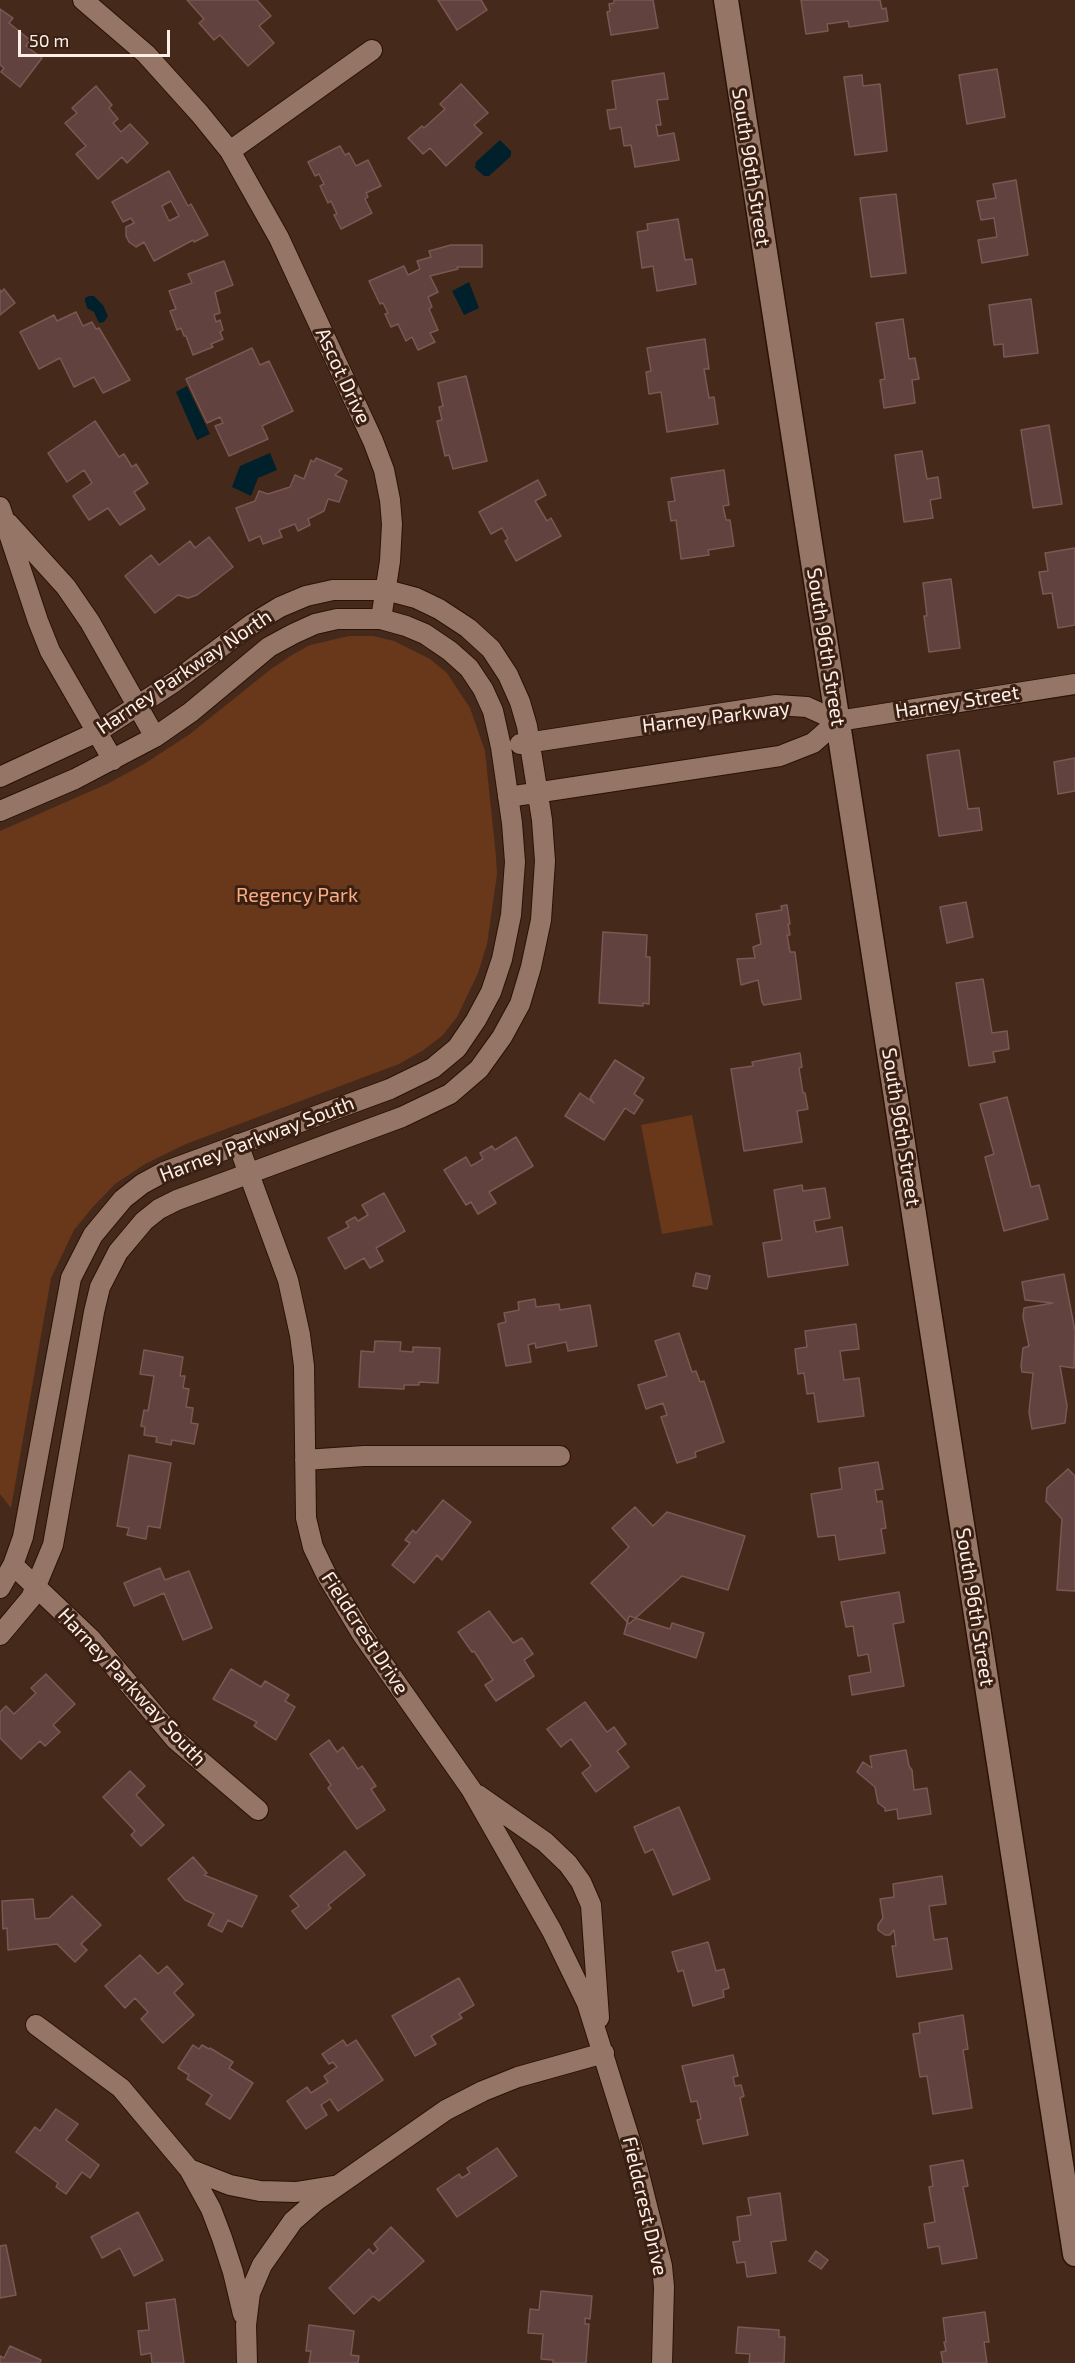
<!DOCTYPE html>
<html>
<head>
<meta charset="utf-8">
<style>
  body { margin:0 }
  #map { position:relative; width:1075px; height:2363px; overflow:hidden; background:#452a1c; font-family:"Exo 2",sans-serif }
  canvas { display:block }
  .scale { position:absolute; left:18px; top:30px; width:152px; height:27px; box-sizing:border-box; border:3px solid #fdeee7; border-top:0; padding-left:8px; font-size:18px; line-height:21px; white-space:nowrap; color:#fdeee7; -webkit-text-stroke:4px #3a2013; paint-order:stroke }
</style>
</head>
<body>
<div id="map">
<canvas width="1075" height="2363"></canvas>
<div class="scale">50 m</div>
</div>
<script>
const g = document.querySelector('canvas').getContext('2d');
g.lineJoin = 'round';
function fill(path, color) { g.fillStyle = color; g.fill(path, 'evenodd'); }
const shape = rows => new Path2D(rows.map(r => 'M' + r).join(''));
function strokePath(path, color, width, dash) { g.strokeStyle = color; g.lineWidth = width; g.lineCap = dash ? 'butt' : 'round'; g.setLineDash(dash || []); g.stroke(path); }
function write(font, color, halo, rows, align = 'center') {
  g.font = font + ' "Exo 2",sans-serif'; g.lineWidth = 6; g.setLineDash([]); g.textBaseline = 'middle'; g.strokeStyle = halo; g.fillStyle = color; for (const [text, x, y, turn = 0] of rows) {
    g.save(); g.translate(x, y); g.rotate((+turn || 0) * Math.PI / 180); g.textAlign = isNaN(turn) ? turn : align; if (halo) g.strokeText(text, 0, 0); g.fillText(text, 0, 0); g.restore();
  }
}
fill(shape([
  [349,636,373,636,394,641,430,659,447,673,470,708,485,751,496,857,497,874,487,944,478,973,457,1017,442,1036,422,1051,399,1064,186,1144,145,1164,115,1184,92,1208,74,1230,51,1278,11,1508,0,1494,0,831,107,784,144,764,190,734,271,669,292,655,310,645],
  [692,1115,713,1225,662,1234,641,1125]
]), '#69371a');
fill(shape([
  [500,140,511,151,511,156,489,176,484,176,475,168,476,162],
  [469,282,479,308,464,315,452,291],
  [89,296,94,296,103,305,108,316,104,322,99,323,94,312,87,308,85,301,85,298],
  [187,386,210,434,197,440,176,392],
  [270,453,277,470,258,478,251,496,232,487,240,466]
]), '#00202b');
const building = shape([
  [187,0,257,0,271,16,259,26,274,43,248,66,220,35,214,40,199,23,204,19,187,0],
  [438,0,481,0,487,10,457,30,438,0],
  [614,0,653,0,658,28,611,35,607,12,610,11,609,4,614,3,614,0],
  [801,0,880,0,882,9,886,8,888,21,849,27,848,21,827,24,828,31,806,34,801,0],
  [0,9,13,18,9,23,30,40,26,46,42,58,20,87,1,72,4,68,0,65,0,9],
  [997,69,1005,117,967,124,959,75,997,69],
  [664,73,668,99,657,100,661,125,656,125,658,136,674,133,679,160,635,167,631,145,624,146,621,127,610,129,607,110,616,109,612,81,664,73],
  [862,75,863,86,880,84,887,151,855,155,844,77,862,75],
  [461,84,488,113,474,125,482,133,446,166,430,148,423,154,408,138,422,126,424,128,445,109,440,104,461,84],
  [96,86,112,105,109,108,118,119,113,123,121,132,130,124,148,143,127,163,122,157,98,179,76,154,86,146,65,123,77,113,72,108,96,86],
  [340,146,345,155,349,153,356,166,368,160,381,186,366,193,368,197,365,199,372,213,341,229,334,215,337,214,331,201,328,203,320,186,324,184,319,174,315,176,308,162,340,146],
  [169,171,188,206,191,204,208,235,194,242,193,240,154,261,144,242,136,247,129,242,126,236,126,227,134,223,131,218,123,222,112,202,169,171],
  [171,201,179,216,169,221,162,206,171,201],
  [1016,180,1028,255,982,263,978,240,997,237,994,218,981,220,977,201,996,198,993,184,1016,180],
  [896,194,906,273,871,277,860,198,896,194],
  [678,219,685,260,692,259,696,284,657,291,653,266,642,268,637,232,648,230,647,224,678,219],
  [451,245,482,245,482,267,457,267,458,269,430,276,438,292,428,297,432,307,429,309,438,330,430,333,435,342,418,350,412,337,406,341,398,324,391,327,385,314,388,313,383,303,380,304,369,281,404,266,408,275,420,269,417,261,431,257,429,251,451,245],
  [224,261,233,285,215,292,220,313,214,315,216,322,220,320,223,330,220,332,223,339,211,344,213,347,193,355,186,336,184,336,181,328,177,330,170,311,176,309,169,291,192,283,188,274,224,261],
  [4,289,15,303,0,315,0,290,1,292,4,289],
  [1031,299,1038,353,1004,357,1003,344,994,345,989,305,1031,299],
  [76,312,83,326,92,322,96,329,99,328,130,380,103,393,94,377,74,387,60,358,39,369,20,332,54,315,57,321,76,312],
  [903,319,909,359,915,358,919,379,912,380,915,403,884,408,880,380,885,379,876,323,903,319],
  [705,339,709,369,704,369,709,398,714,397,718,424,667,432,661,392,649,394,646,372,651,371,647,348,705,339],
  [252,348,260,365,269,361,293,411,262,426,268,439,229,456,215,426,223,423,220,417,207,423,186,379,252,348],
  [466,376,487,461,453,469,449,455,445,456,437,421,442,420,439,407,443,406,438,383,466,376],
  [95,421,119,457,124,454,132,467,136,464,148,483,134,492,145,509,120,525,108,508,89,520,73,496,92,483,84,470,67,482,48,453,95,421],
  [1049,425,1062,504,1033,508,1021,430,1049,425],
  [922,451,927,479,938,477,941,498,930,500,933,518,904,522,895,455,922,451],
  [316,458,342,469,335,475,347,481,339,502,328,499,324,511,308,519,310,525,298,531,295,524,279,530,282,537,263,544,260,536,249,541,236,508,255,501,259,491,268,494,290,487,295,475,304,479,311,460,314,462,316,458],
  [724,470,729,505,723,506,726,520,730,520,734,546,708,550,709,555,681,559,676,520,671,521,668,502,675,501,671,478,724,470],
  [538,480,546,495,535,501,547,521,551,518,561,536,516,561,505,541,508,539,502,528,491,534,479,512,538,480],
  [209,537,233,567,197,595,188,598,178,595,155,613,125,576,151,555,159,565,190,541,195,548,209,537],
  [1075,548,1075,625,1058,628,1052,593,1043,594,1039,572,1048,571,1045,553,1075,548],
  [951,579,960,648,929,652,924,616,927,616,923,583,951,579],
  [959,750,968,809,979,808,982,830,939,836,927,755,959,750],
  [1075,758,1075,791,1058,794,1054,762,1075,758],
  [966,902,973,937,947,943,940,907,966,902],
  [787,905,790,924,788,924,790,935,787,935,790,952,795,952,801,999,764,1005,762,1002,758,980,741,985,737,959,755,958,753,947,761,944,756,914,782,910,781,906,787,905],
  [603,932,647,935,646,957,650,957,649,1004,643,1003,643,1006,599,1003,603,932],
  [983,979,992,1033,1007,1031,1009,1049,993,1052,995,1062,969,1066,956,983,983,979],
  [800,1053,802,1067,799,1068,803,1093,805,1093,808,1109,797,1111,802,1142,744,1151,731,1069,753,1066,752,1062,800,1053],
  [615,1060,644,1078,634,1094,643,1100,634,1114,625,1108,604,1140,565,1116,580,1093,594,1103,590,1098,615,1060],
  [1007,1097,1031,1187,1039,1185,1048,1219,1004,1231,985,1157,994,1154,980,1104,1007,1097],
  [516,1137,533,1166,489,1192,496,1203,478,1214,471,1202,466,1205,444,1170,466,1157,471,1166,483,1159,480,1153,492,1146,495,1150,516,1137],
  [802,1185,803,1191,825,1188,830,1218,814,1221,816,1232,842,1227,848,1265,768,1277,763,1243,782,1240,774,1190,802,1185],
  [384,1193,405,1231,376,1248,383,1261,370,1268,364,1258,345,1269,328,1238,349,1227,346,1222,355,1217,358,1221,368,1215,362,1205,384,1193],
  [696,1273,710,1276,707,1289,693,1286,696,1273],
  [1064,1274,1075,1331,1074,1368,1060,1366,1067,1406,1065,1423,1032,1429,1029,1412,1033,1373,1022,1372,1021,1366,1023,1348,1029,1346,1023,1317,1024,1308,1053,1303,1025,1300,1022,1282,1064,1274],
  [535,1299,536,1307,559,1304,560,1310,590,1305,597,1346,568,1351,566,1342,536,1348,535,1343,528,1345,531,1362,506,1366,498,1324,506,1322,504,1313,519,1310,518,1302,535,1299],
  [856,1324,859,1349,840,1351,844,1380,859,1378,864,1416,818,1422,814,1393,807,1394,804,1373,798,1374,795,1349,807,1347,805,1331,856,1324],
  [679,1333,692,1372,696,1371,700,1382,704,1381,724,1442,695,1452,696,1457,677,1463,661,1417,667,1415,663,1403,646,1409,638,1385,667,1376,655,1341,679,1333],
  [375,1341,401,1342,400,1351,413,1352,413,1347,440,1348,438,1383,419,1382,419,1385,404,1385,404,1389,359,1387,361,1351,374,1352,375,1341],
  [144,1350,183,1357,180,1376,185,1376,183,1388,189,1389,186,1407,193,1408,191,1423,198,1424,194,1444,172,1440,171,1445,156,1442,157,1437,144,1435,145,1427,141,1426,144,1410,148,1411,154,1376,140,1374,144,1350],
  [129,1455,171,1463,160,1528,148,1526,146,1539,127,1535,129,1528,117,1526,129,1455],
  [878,1462,883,1489,875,1490,877,1502,882,1501,886,1528,881,1529,885,1553,839,1560,835,1535,818,1537,811,1494,842,1489,839,1468,878,1462],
  [1068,1469,1075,1476,1075,1591,1057,1590,1062,1519,1046,1501,1047,1488,1068,1469],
  [443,1500,471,1522,442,1560,437,1555,414,1583,392,1565,410,1543,405,1540,413,1530,416,1533,443,1500],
  [635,1507,653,1526,667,1512,745,1536,728,1590,682,1576,629,1624,591,1583,629,1547,612,1528,635,1507],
  [160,1568,165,1580,189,1571,212,1628,183,1640,164,1593,134,1606,124,1583,160,1568],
  [899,1592,904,1622,893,1624,904,1686,852,1695,849,1676,871,1672,868,1654,858,1656,853,1626,846,1627,841,1602,899,1592],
  [489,1611,513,1643,522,1638,533,1654,524,1660,534,1676,496,1701,485,1685,493,1680,474,1651,472,1652,458,1632,489,1611],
  [629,1616,670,1629,672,1623,704,1633,696,1658,624,1634,629,1616],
  [231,1669,261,1687,265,1681,289,1695,285,1701,295,1707,276,1740,254,1726,257,1722,213,1699,231,1669],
  [46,1674,75,1704,53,1725,60,1732,45,1746,40,1741,21,1759,0,1738,0,1712,6,1706,14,1714,36,1693,31,1688,46,1674],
  [585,1702,607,1732,614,1727,626,1744,617,1751,629,1767,596,1792,582,1773,591,1766,571,1739,561,1747,547,1729,585,1702],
  [329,1740,337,1752,343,1747,358,1769,362,1766,376,1786,371,1789,385,1810,357,1829,328,1788,331,1785,310,1754,329,1740],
  [906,1750,909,1766,912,1770,914,1790,927,1788,931,1814,898,1819,897,1809,885,1811,885,1808,878,1803,875,1787,857,1772,863,1762,872,1768,870,1756,906,1750],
  [130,1771,145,1786,136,1795,164,1825,141,1846,131,1835,135,1831,103,1797,130,1771],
  [679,1807,710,1879,673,1895,653,1849,645,1853,634,1827,679,1807],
  [345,1851,365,1875,328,1905,331,1908,306,1929,292,1911,299,1906,290,1896,345,1851],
  [193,1857,207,1873,204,1875,257,1896,242,1927,228,1920,222,1932,208,1925,214,1914,185,1900,168,1879,193,1857],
  [942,1876,946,1904,929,1906,934,1940,947,1938,952,1969,897,1977,892,1946,896,1946,894,1930,890,1935,885,1935,878,1930,878,1925,883,1918,880,1899,894,1897,893,1884,942,1876],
  [72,1896,101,1925,81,1944,87,1950,75,1962,57,1944,8,1950,7,1928,3,1929,2,1901,33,1899,35,1919,49,1918,72,1896],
  [708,1942,716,1971,724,1969,729,1988,723,1990,724,1997,693,2006,683,1970,678,1972,672,1952,708,1942],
  [140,1955,158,1974,167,1966,183,1984,174,1993,194,2015,163,2043,141,2019,148,2012,135,1998,125,2008,105,1986,140,1955],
  [459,1978,474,2005,459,2014,462,2018,431,2036,436,2044,415,2056,392,2016,459,1978],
  [963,2015,968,2049,963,2050,972,2108,933,2114,927,2076,920,2077,913,2034,920,2033,919,2023,963,2015],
  [343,2040,347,2046,356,2040,383,2080,338,2111,330,2099,321,2105,327,2115,306,2129,287,2101,307,2087,311,2093,328,2082,324,2076,337,2067,333,2062,329,2064,322,2054,343,2040],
  [193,2045,199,2049,202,2045,209,2049,210,2048,233,2062,229,2068,253,2083,230,2119,206,2104,212,2095,187,2079,189,2075,178,2068,193,2045],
  [733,2055,738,2076,733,2077,735,2086,741,2085,744,2096,740,2098,748,2135,703,2144,697,2120,701,2119,697,2101,691,2102,682,2066,733,2055],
  [56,2109,78,2124,66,2140,99,2165,90,2178,82,2172,66,2194,56,2187,58,2183,16,2152,35,2127,40,2131,56,2109],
  [497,2148,517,2176,457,2217,437,2189,459,2174,462,2178,470,2173,467,2168,497,2148],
  [963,2160,968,2186,963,2187,977,2258,942,2264,939,2246,928,2248,924,2224,935,2222,929,2187,933,2186,930,2166,963,2160],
  [780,2193,786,2240,771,2242,776,2273,747,2277,745,2262,737,2263,733,2242,740,2241,737,2217,751,2215,748,2198,780,2193],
  [138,2212,163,2260,134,2276,120,2248,102,2258,91,2237,138,2212],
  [391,2227,424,2261,379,2301,373,2296,354,2314,329,2288,369,2249,373,2254,378,2249,374,2244,391,2227],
  [6,2245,16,2295,0,2298,0,2246,6,2245],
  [816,2251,828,2260,821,2269,809,2261,816,2251],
  [541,2291,592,2296,590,2319,585,2318,585,2324,589,2324,586,2363,553,2363,553,2360,541,2359,543,2334,528,2333,530,2309,539,2310,541,2291],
  [175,2299,184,2363,152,2363,151,2353,141,2355,138,2331,149,2330,146,2303,175,2299],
  [985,2312,989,2342,984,2342,987,2363,943,2363,941,2352,946,2351,944,2342,946,2342,943,2318,985,2312],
  [309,2325,354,2331,351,2355,359,2356,358,2363,309,2363,311,2351,306,2351,309,2325],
  [738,2327,779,2330,779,2337,785,2337,784,2363,749,2363,750,2354,736,2353,738,2327],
  [10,2346,41,2360,40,2363,0,2363,0,2356,4,2358,10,2346]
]);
fill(building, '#62423e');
strokePath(building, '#7a5854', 1.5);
const minor = shape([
  [83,0,146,54,200,114,230,151,279,238,373,441,384,470,390,500,392,524,390,561,381,619],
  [230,151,372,50],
  [0,507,38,621,50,651,113,760],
  [8,523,66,587,90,622,155,737],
  [838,721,1075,684],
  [520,744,776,705,807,707,838,721],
  [0,777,97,732,174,682,252,624,280,607,306,596,333,590,386,590,416,598,439,609,468,628,491,649,508,675,520,702,527,726,542,820,545,861,541,920,531,967,520,1004,502,1037,479,1069,450,1094,402,1117,177,1200,159,1209,144,1221,118,1252,100,1287,94,1312,53,1545,31,1598,0,1635],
  [508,797,780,756,813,743,838,721],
  [0,811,75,779,155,737,191,712,269,647,293,634,315,624,337,619,381,619,406,626,425,634,450,651,469,668,483,689,493,711,501,747,512,823,515,862,511,915,502,959,491,992,476,1020,457,1048,433,1068,390,1089,164,1172,142,1184,123,1199,93,1235,71,1278,23,1537,13,1565,0,1588],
  [238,1144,288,1280,300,1335,304,1366,306,1518,313,1547,326,1574,362,1634,471,1789,552,1931,587,2003,633,2150,662,2266,664,2287,662,2363],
  [305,1460,364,1456,560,1456],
  [13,1565,91,1639,176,1740,258,1810],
  [478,1795,545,1842,568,1864,581,1882,591,1905,599,2018],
  [36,2025,121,2088,189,2169,211,2209,222,2238,233,2272,243,2314],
  [189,2169,230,2185,260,2191,296,2192,333,2186],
  [247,2363,246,2325,250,2293,262,2265,293,2221,317,2200,446,2110,483,2091,518,2077,604,2053]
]);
const tertiary = shape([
  [726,0,1075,2254]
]);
strokePath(minor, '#2a1205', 22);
strokePath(tertiary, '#2a1205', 27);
strokePath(minor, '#957666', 20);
strokePath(tertiary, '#957666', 24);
write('20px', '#fdeee7', '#3a2013', [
  ["South 96th Street",751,167,81],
  ["Ascot Drive",343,376,65],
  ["South 96th Street",826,647,81],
  ["Harney Parkway North",184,672,-34],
  ["Harney Street",957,702,-9],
  ["Harney Parkway",716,717,-7],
  ["South 96th Street",901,1127,81],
  ["Harney Parkway South",257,1139,-21],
  ["South 96th Street",975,1607,81],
  ["Fieldcrest Drive",365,1633,57],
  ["Harney Parkway South",132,1687,47],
  ["Fieldcrest Drive",645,2206,77]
]);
write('20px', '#fdac81', '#3a2013', [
  ["Regency Park",297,895]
]);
</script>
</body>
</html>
